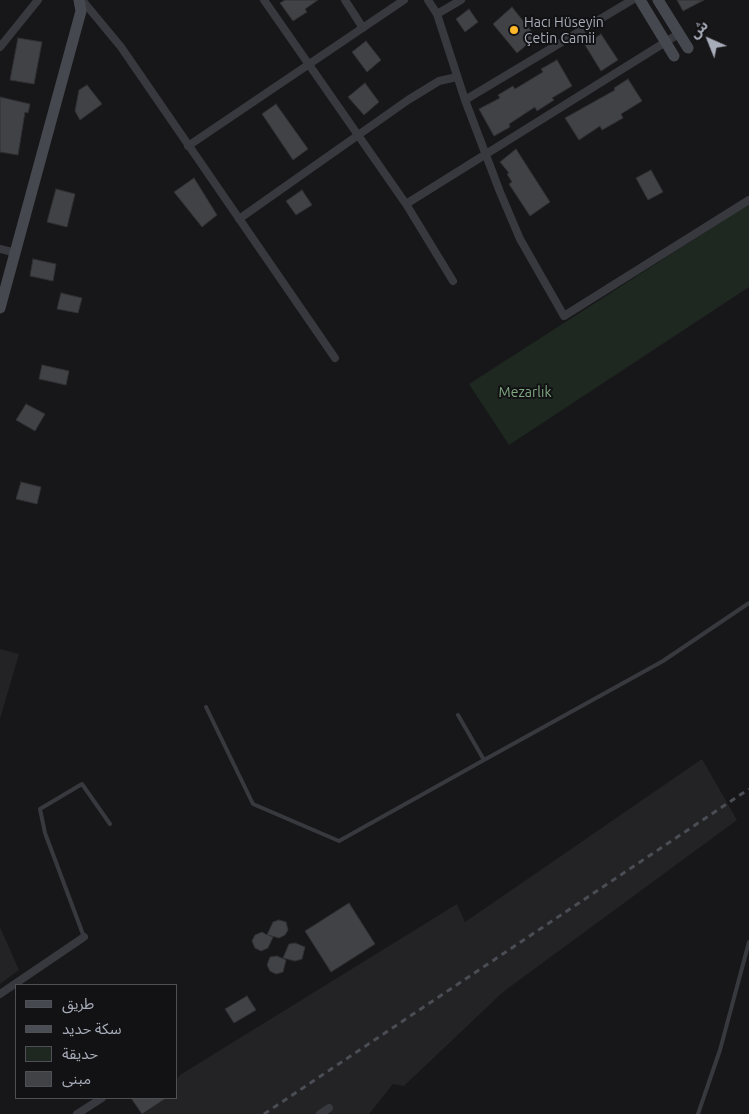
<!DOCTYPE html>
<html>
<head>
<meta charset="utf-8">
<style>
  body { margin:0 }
  #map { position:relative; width:749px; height:1114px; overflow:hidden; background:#171719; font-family:Ubuntu,"Noto Sans Arabic",sans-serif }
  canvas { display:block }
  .legend { position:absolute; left:15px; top:984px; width:162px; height:115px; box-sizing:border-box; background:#121214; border:1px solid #4e5056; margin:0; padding:6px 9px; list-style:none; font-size:15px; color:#a8adba }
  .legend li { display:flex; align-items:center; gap:10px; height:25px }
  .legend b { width:25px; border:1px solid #4e5056 }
  .north { position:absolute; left:684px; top:15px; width:50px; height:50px; -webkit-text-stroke:4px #121214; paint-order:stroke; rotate:316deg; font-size:14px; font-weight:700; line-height:20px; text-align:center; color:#a8adba }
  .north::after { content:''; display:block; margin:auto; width:18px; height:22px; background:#a8adba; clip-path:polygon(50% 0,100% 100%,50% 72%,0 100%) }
</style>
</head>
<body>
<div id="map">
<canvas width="749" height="1114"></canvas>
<ul class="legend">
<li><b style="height:6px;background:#45484f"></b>طريق</li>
<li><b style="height:6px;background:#4a4d54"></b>سكة حديد</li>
<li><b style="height:14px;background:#1e2820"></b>حديقة</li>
<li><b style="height:14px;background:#414246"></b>مبنى</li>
</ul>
<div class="north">ش</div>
</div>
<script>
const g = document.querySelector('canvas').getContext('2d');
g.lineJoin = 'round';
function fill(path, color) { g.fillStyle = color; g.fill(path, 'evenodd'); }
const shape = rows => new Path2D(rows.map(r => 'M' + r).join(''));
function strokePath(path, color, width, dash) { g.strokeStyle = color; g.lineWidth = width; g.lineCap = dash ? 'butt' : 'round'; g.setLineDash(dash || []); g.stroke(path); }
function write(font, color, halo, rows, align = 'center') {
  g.font = font + ' Ubuntu,sans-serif'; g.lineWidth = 4; g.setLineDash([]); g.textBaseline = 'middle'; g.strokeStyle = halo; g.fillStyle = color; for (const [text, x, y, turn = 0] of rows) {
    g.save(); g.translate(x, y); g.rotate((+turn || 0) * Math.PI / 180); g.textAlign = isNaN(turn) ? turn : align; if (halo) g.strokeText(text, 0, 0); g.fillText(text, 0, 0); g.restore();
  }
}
fill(shape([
  [0,649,19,654,0,719],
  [702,759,737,820,503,992,404,1086,393,1084,369,1114,144,1114,164,1098,176,1098,176,1080,180,1075,457,904,465,922],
  [0,927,19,970,0,984]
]), '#232326');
fill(shape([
  [749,204,749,287,509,445,469,384]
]), '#1e2820');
const building = shape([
  [285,0,318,0,305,9,307,12,293,21,280,3,285,0],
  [677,0,704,0,683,11,677,0],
  [512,7,536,37,517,53,493,24,512,7],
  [469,9,478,22,465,32,456,19,469,9],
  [601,34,618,60,601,71,585,45,601,34],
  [18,38,42,42,34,84,10,80,18,38],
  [366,41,381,60,367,72,352,52,366,41],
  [557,60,572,86,552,98,554,100,537,111,535,107,509,124,510,127,494,136,479,109,500,98,498,95,513,86,515,89,543,72,541,69,557,60],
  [628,79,642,101,621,114,623,118,602,130,600,126,579,140,565,118,615,90,614,88,628,79],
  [365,83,379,102,364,115,348,97,365,83],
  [87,85,102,104,80,120,75,111,79,90,87,85],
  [0,97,30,104,28,113,25,112,18,155,0,152,0,97],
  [276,104,308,149,293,160,262,114,276,104],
  [516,149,550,202,530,216,509,184,512,182,507,174,509,173,500,162,516,149],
  [651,170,663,192,648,200,636,178,651,170],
  [194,178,217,215,202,227,174,192,194,178],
  [56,189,75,194,67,227,47,222,56,189],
  [302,190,312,205,296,215,286,201,302,190],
  [33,259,56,264,53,281,30,276,33,259],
  [61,293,82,298,78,313,57,309,61,293],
  [42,365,69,371,66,385,39,379,42,365],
  [26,404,45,414,35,431,16,420,26,404],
  [21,482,41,487,37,504,16,499,21,482],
  [349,903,375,944,331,972,305,931,349,903],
  [279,920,286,922,288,930,285,935,279,938,268,935,273,937,268,948,261,951,255,948,252,941,255,935,262,932,267,935,273,922,279,920],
  [295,943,305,947,302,959,295,961,283,958,289,944,295,943],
  [277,956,286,960,283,972,276,974,270,971,267,965,270,957,277,956],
  [247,996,256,1010,234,1023,225,1009,247,996],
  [131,1098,166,1098,142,1114,131,1098]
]);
fill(building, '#414246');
strokePath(building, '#313135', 1);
strokePath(shape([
  [206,707,253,804,339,841,484,760,458,715],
  [484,760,663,661,749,603],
  [84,937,45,833,40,809,82,784,110,824],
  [698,1114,720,1050,749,942]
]), '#38393f', 4);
strokePath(shape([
  [82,0,121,47,335,358],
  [264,0,406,204,453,281],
  [345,0,363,28],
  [428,0,437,14,465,100,500,192,520,239,564,316,749,200],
  [437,14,461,0],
  [0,47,38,0],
  [465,100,632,0],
  [188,146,404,0],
  [406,204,680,33],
  [239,219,408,100,439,81,457,77],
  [0,249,16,253],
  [0,994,84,937],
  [77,1114,102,1098],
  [320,1114,329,1108]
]), '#38393f', 8);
strokePath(shape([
  [640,0,674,56],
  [658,0,688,48],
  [0,308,81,11,79,0]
]), '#45484f', 11);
strokePath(shape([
  [264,1114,749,789]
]), '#4a4d54', 3, [6, 5]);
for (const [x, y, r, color] of [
  [514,30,5,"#ffb829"]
]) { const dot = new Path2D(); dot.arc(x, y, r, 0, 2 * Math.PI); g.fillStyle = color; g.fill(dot); strokePath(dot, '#121214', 2); }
write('14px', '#a8adba', '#121214', [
  ["Hacı Hüseyin",524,22],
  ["Çetin Camii",524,38]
], 'left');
write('14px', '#7ea780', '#121214', [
  ["Mezarlık",525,392]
]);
</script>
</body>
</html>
